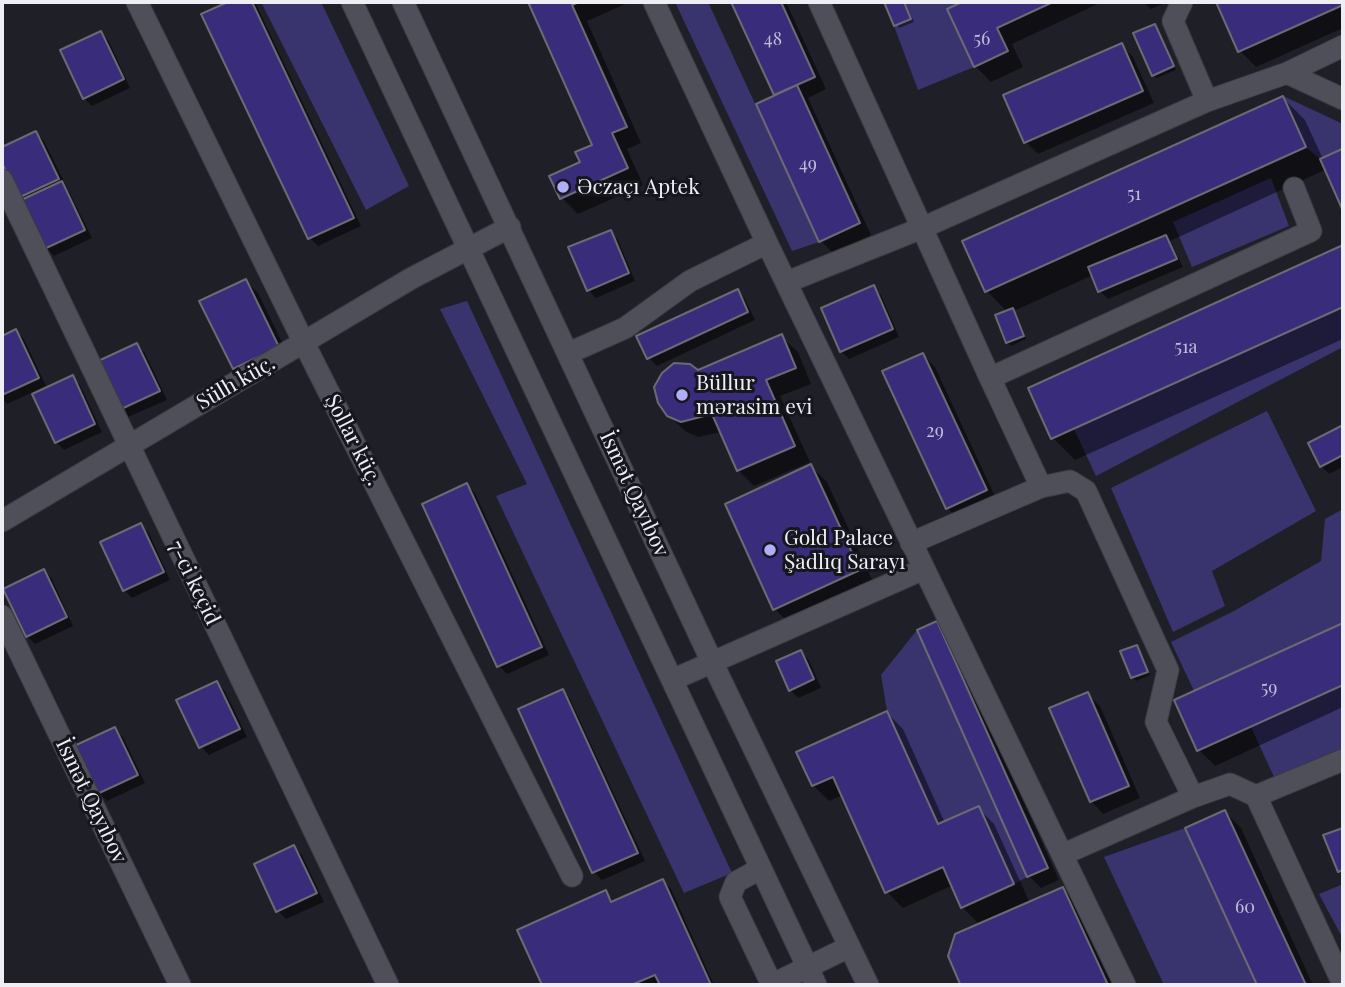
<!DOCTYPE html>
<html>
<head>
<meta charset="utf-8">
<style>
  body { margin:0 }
  #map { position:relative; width:1345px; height:987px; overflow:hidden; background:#1f1f27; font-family:"Playfair Display",serif }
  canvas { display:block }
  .frame { position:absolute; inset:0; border:4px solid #eeeef4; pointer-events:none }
</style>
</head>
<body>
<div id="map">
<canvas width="1345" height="987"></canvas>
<div class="frame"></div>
</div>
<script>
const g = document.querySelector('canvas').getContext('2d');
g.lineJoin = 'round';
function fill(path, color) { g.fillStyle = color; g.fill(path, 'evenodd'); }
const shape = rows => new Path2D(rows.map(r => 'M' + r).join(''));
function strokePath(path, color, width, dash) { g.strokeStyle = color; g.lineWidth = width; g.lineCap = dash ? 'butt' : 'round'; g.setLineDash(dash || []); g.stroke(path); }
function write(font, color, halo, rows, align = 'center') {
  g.font = font + ' "Playfair Display",serif'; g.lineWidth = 6; g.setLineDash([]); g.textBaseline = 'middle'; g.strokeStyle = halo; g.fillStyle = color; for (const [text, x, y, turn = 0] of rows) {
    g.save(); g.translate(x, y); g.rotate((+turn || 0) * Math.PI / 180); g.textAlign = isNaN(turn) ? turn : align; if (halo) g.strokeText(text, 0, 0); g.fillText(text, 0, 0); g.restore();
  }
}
fill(shape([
  [261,2,321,2,409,186,366,210],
  [675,2,708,2,819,242,792,251],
  [904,2,962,2,947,9,974,67,918,90,894,26,911,19],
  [1283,96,1343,124,1343,153,1341,149,1320,159,1306,147],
  [1271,178,1289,226,1192,267,1173,222],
  [467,301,732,873,684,893,496,496,527,484,440,309],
  [1343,307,1343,347,1096,476,1074,429],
  [1267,411,1316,511,1212,571,1225,606,1173,632,1111,488],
  [1343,509,1343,623,1194,691,1171,642,1234,611,1321,561,1325,519],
  [917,630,1027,877,1014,884,979,806,938,824,887,711,881,675],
  [1343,685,1343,749,1275,779,1251,727],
  [1185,828,1257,985,1164,985,1104,857],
  [1343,884,1343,936,1342,937,1319,894]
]), '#39346e');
fill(shape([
  [232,2,255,2,361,226,318,246,310,238,204,15],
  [530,2,630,2,587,21,641,143,627,149,643,185,578,214,562,198,595,145],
  [733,2,786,2,826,89,808,98,871,235,833,253,821,241,777,96],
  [886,2,905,2,914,22,899,28],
  [966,2,1102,2,1012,44,1023,67,991,82,975,66,949,10],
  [1143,2,1168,2,1151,9],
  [1218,2,1343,2,1343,28,1256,67,1240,51],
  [1155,26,1176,70,1157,78,1153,75],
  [101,33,109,41,130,88,92,106,84,98],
  [1121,45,1133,57,1154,103,1038,154,1026,142],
  [1283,98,1305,120,1323,159,1341,151,1343,153,1343,207,1327,169,1170,241,1183,267,1108,299,1100,291,1093,275,1014,311,1026,339,1011,346,1007,342,1007,312,987,291],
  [36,133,44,141,92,238,54,256,46,248,2,159,2,149],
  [610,232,618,240,635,281,596,298,588,290],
  [1343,247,1343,339,1075,460,1053,438,1030,389],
  [246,281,258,293,290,359,246,380,234,368],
  [873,287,881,295,899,337,849,359,841,351],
  [737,291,745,299,755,320,657,366,649,358],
  [16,331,24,339,46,386,7,404,2,398,2,338],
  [781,336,798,352,811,384,780,396,810,462,754,486,738,470,721,432,698,437,685,431,668,415,698,372],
  [137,345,145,353,167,400,128,417,120,409],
  [923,355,935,367,998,503,960,520,947,508],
  [72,377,80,385,102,432,64,450,56,442],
  [1343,427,1343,467,1329,474,1321,466],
  [811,466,827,482,875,586,791,625,775,609],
  [467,485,475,493,549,655,507,674,499,666,424,505],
  [141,525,149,533,170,580,132,598,124,590],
  [44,571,52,579,73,626,35,644,27,636],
  [936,623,949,635,1059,880,1041,888,1029,876],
  [1343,625,1343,707,1215,766,1199,750,1176,701],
  [1137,647,1150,675,1136,681,1132,677],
  [801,652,809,660,821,688,798,698,790,690],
  [217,683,225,691,247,737,209,755,201,747],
  [562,691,570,699,645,861,602,880,594,872,520,710],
  [1087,694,1100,706,1140,798,1103,814,1091,801],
  [887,713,903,729,945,823,978,808,994,824,1030,903,1063,889,1079,905,1115,985,961,984,980,925,962,907,953,885,903,908,887,892,843,795,829,801,813,785],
  [115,729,123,737,145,783,107,801,99,793],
  [1225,812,1241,828,1313,985,1259,985,1187,829],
  [294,847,302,855,324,902,286,919,278,911,256,865],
  [663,881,671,889,714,985,662,985,661,983,656,985,543,985,519,931,605,893,614,902]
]), '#0007');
const building = shape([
  [228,2,252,2,354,218,308,239,201,14,228,2],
  [528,2,579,2,572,5,627,127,612,133,628,168,560,199,549,176,580,162,575,152,592,145,528,2],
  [731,2,781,2,815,77,774,95,731,2],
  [884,2,904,2,911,19,894,26,884,2],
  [962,2,1053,2,997,28,1008,51,974,67,947,9,962,2],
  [1216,2,1343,2,1343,5,1238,52,1216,2],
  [1155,24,1174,66,1152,76,1133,33,1155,24],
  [101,31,124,79,83,99,60,50,101,31],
  [1122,43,1143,91,1024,143,1003,95,1122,43],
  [797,85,860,223,819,242,756,104,797,85],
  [1283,96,1306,147,985,292,962,241,1283,96],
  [36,131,59,179,18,198,2,163,2,147,36,131],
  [1342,149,1343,153,1343,211,1320,159,1342,149],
  [62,181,85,230,44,249,21,200,62,181],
  [611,230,629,273,587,291,568,247,611,230],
  [1166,235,1177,259,1098,292,1088,267,1166,235],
  [1343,245,1343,307,1051,439,1028,388,1343,245],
  [246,279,279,347,233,369,199,301,246,279],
  [874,285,893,329,840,352,821,308,874,285],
  [738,289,748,312,647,359,636,336,738,289],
  [1013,308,1024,336,1006,343,995,315,1013,308],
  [16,329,39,378,2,395,2,336,16,329],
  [782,334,796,368,766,380,795,446,737,471,712,414,681,422,667,416,658,403,654,387,662,373,674,363,690,364,698,370,782,334],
  [137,343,160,391,119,410,96,362,137,343],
  [923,353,987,490,946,509,882,371,923,353],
  [73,375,95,424,55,443,32,394,73,375],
  [1343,425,1343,455,1320,467,1308,443,1343,425],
  [811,464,860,570,773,610,725,504,811,464],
  [467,483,542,647,497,667,422,504,467,483],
  [141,523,164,572,123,591,100,542,141,523],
  [44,569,67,617,26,637,3,589,44,569],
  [937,621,1048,868,1027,877,917,630,937,621],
  [1343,623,1343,685,1197,751,1174,700,1343,623],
  [1137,645,1148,672,1131,678,1120,651,1137,645],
  [801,650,814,679,789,691,776,661,801,650],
  [217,681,240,729,199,748,176,700,217,681],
  [563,689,638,853,592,873,518,709,563,689],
  [1088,692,1129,786,1090,802,1049,708,1088,692],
  [887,711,938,824,979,806,1014,884,961,908,943,867,885,893,833,777,812,786,796,752,887,711],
  [115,727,138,775,97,794,74,746,115,727],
  [1225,810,1306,985,1257,985,1185,828,1225,810],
  [1343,828,1343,870,1338,872,1323,835,1343,828],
  [294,845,317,893,276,912,254,864,294,845],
  [663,879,711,985,660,985,655,975,631,985,542,985,517,930,606,890,611,902,663,879],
  [1063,887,1108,985,960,984,948,956,955,934,1063,887]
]);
fill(building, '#392d7b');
strokePath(building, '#6a6a74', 2);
const minor = shape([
  [137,2,304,343,572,876],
  [352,2,816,985],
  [403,2,712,662,868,985],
  [654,2,767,243,1125,985],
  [1182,2,1173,21,1207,101,922,228,990,378,1311,231,1294,188],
  [1287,73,1343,46],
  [1207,101,1287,73,1343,99],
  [2,180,388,985],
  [787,282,922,228,819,2],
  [569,353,625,328,690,281,767,243],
  [990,378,1041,487,1070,481,1086,491,1168,670,1156,722,1193,797],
  [2,521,412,278,510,227],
  [911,543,1041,487],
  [2,616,180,985],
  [672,680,924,569],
  [1256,796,1343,760],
  [1064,854,1193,797,1230,784,1256,796,1343,984],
  [760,869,736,882,730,897,772,985],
  [771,985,849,947]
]);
strokePath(minor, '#3b3b42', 23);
strokePath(minor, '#4f4f59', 21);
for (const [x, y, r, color] of [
  [563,187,7,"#b0aefa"],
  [682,395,7,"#b0aefa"],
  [770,550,7,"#b0aefa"]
]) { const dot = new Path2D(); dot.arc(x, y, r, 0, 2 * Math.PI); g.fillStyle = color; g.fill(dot); strokePath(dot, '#16161e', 2.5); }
write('18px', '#c1bed6', null, [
  ["48",773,39],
  ["56",982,39],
  ["49",808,164],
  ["51",1134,194],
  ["51a",1186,347],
  ["29",935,431],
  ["59",1269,688],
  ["60",1245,907]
]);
write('21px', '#eeeef4', '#16161e', [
  ["Əczaçı Aptek",577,187],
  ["Büllur",696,383],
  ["mərasim evi",696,407],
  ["Gold Palace",784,538],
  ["Şadlıq Sarayı",784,562]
], 'left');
write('21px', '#eeeef4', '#16161e', [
  ["Sülh küç.",236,383,-30],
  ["Şollar küç.",353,440,63],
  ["İsmət Qayıbov",634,494,65],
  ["7-ci keçid",194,583,64],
  ["İsmət Qayıbov",91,801,64]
]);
</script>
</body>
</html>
